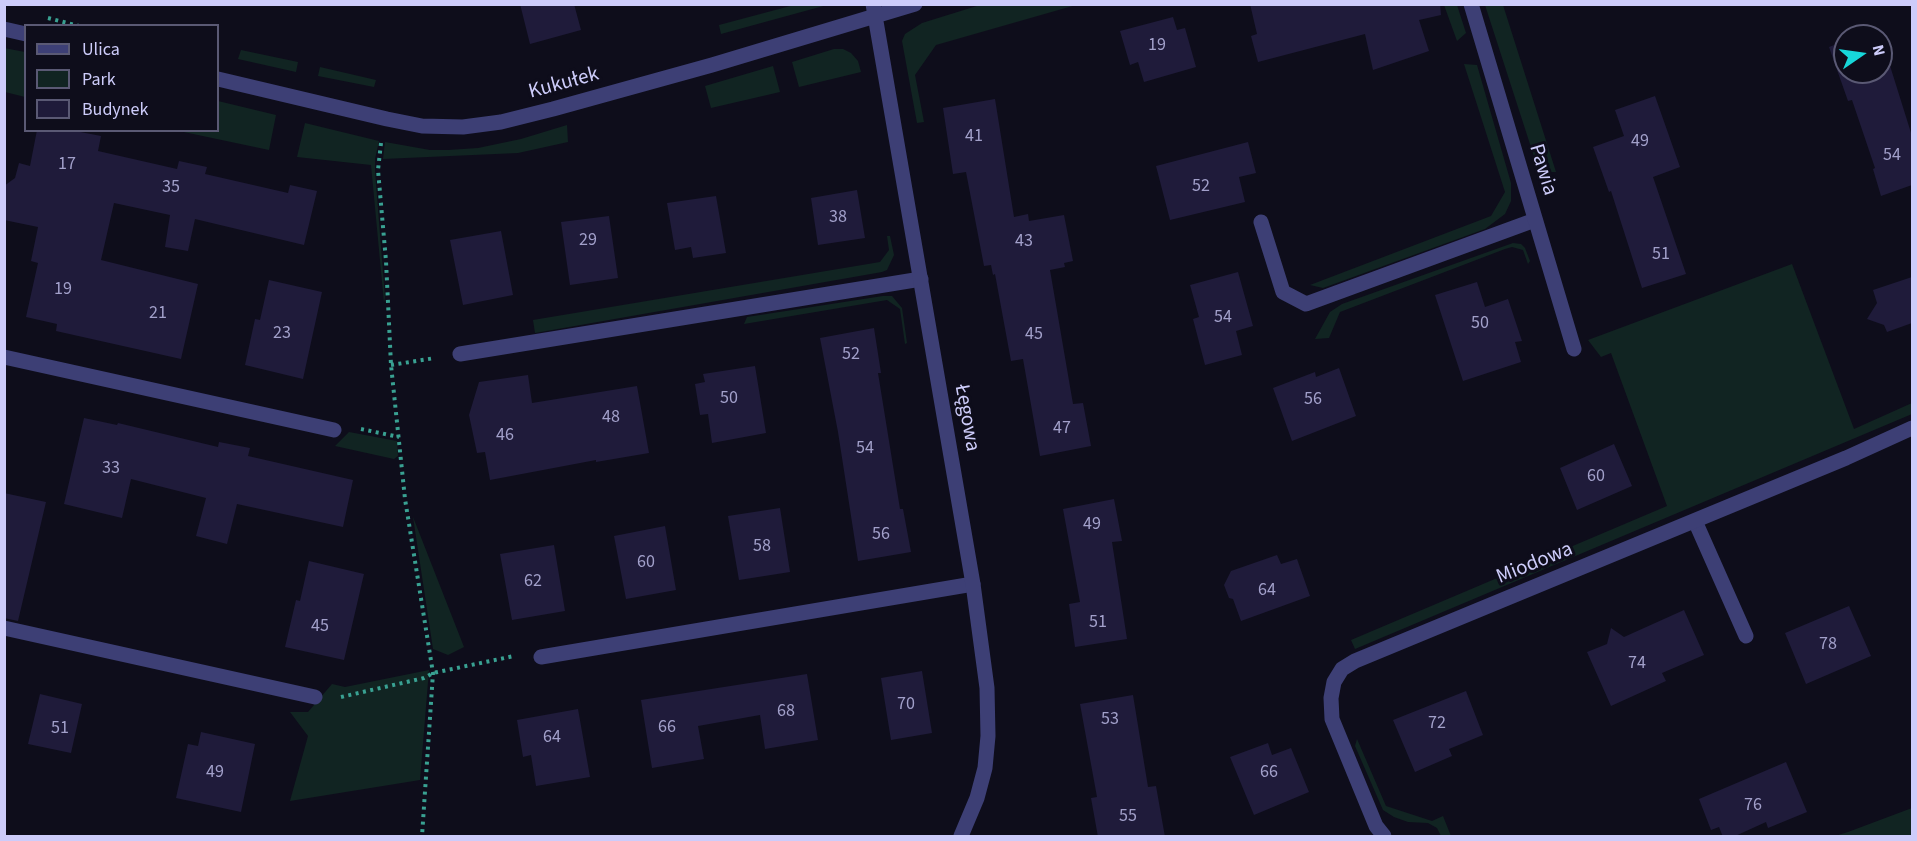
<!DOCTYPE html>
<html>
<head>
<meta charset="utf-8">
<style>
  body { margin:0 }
  #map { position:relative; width:1917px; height:841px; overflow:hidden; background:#0e0d1b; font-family:"Source Sans 3",sans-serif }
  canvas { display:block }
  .frame { position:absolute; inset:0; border:6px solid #cdccfa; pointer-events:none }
  .legend { position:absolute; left:24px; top:24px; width:195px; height:108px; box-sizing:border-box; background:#0e0d1b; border:2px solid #5a5974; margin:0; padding:8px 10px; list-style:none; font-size:18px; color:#cdccfa }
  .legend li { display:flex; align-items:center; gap:12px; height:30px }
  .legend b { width:30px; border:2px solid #5a5974 }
  .north { position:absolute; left:1833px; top:24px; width:60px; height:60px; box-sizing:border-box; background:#0e0d1b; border:2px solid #5a5974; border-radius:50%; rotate:77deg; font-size:16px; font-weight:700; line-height:24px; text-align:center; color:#cdccfa }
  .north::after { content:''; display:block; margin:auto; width:21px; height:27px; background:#17d7da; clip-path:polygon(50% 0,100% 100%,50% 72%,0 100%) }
</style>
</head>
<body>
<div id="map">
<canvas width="1917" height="841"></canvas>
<div class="frame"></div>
<ul class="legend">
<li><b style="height:8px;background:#3d3f75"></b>Ulica</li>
<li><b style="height:16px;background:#112422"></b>Park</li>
<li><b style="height:16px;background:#1f1b3a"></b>Budynek</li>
</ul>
<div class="north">N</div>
</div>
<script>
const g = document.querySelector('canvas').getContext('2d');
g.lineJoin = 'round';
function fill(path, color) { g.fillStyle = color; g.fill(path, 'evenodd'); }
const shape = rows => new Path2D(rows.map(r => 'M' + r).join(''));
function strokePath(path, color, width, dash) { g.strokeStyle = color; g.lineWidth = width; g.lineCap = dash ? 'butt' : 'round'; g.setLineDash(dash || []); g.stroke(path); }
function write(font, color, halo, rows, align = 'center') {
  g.font = font + ' "Source Sans 3",sans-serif'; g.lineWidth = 6; g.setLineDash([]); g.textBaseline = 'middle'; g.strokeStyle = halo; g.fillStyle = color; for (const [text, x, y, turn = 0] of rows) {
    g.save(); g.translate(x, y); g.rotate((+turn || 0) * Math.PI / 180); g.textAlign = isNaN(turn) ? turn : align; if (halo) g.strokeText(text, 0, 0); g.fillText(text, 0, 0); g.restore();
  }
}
fill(shape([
  [794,5,827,5,721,34,719,25],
  [980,5,1076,5,936,45,915,75,924,122,917,123,902,41,905,34,922,23],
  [1444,5,1457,5,1466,33,1457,41],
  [1485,5,1503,5,1556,172,1539,172],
  [4,48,25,52,25,97,5,92],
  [834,49,843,49,851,53,858,61,861,72,799,87,792,62],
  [241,50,298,62,296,72,238,59],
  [1464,64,1477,65,1511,183,1511,201,1505,214,1485,229,1323,288,1310,285,1491,216,1505,192],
  [773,66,780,92,711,108,705,86],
  [320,67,376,80,374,87,318,76],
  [218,101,276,115,269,150,179,131,218,130],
  [305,123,379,141,375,159,375,171,385,297,384,303,371,165,297,157],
  [567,125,568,142,518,153,383,159,385,142,430,150,448,150,478,148,521,139],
  [887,236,890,236,894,255,887,270,882,272,535,333,533,320,880,262,889,250],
  [1513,243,1521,244,1525,248,1530,261,1528,264,1523,250,1512,247,1505,249,1340,312,1329,338,1315,339,1330,312,1342,304],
  [1792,264,1854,429,1912,403,1912,414,1355,649,1351,640,1667,506,1611,353,1601,357,1588,340],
  [883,296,892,296,902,308,907,343,905,344,900,309,887,300,744,324,747,317],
  [349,432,397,441,398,456,394,459,335,446],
  [413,517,464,647,448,655,433,649],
  [429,670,420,780,290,801,308,736,290,712,308,712,332,684,345,687],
  [1357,739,1386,806,1432,821,1443,816,1451,836,1441,836,1437,828,1428,823,1408,822,1394,817,1383,810,1355,746],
  [1912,808,1912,836,1835,836,1848,832]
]), '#112422');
fill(shape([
  [520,4,574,4,581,30,530,44],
  [1250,4,1440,4,1441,15,1419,20,1429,51,1373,70,1365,34,1258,62,1251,36,1257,34],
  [1173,17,1177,30,1185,28,1196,67,1144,82,1138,62,1130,65,1120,31],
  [1881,37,1912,136,1912,185,1881,196,1873,169,1875,168,1852,100,1848,101,1829,47,1845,41,1845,72,1881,72],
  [1655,96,1680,167,1653,177,1686,274,1642,288,1611,191,1609,192,1593,147,1624,136,1615,110],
  [995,99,1014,217,1028,214,1029,221,1064,215,1073,261,1064,263,1065,267,1050,270,1073,404,1083,403,1091,446,1040,456,1023,359,1011,361,995,274,993,275,991,265,984,266,966,172,953,174,943,108],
  [37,130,70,130,101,136,98,151,177,169,179,161,207,167,205,174,288,193,290,185,317,191,304,245,195,219,188,251,165,247,170,215,114,203,101,260,198,284,181,359,56,331,57,324,26,317,38,263,31,261,38,227,4,220,4,186,15,178,19,163,30,166],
  [1248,142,1256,173,1239,177,1245,202,1170,220,1156,166],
  [857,190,865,238,818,245,811,198],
  [716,196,726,253,693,258,691,247,675,250,667,203],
  [609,216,618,278,570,285,561,222],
  [501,231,513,295,463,305,450,240],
  [1238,272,1253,326,1236,331,1242,355,1205,365,1193,319,1199,317,1190,285],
  [1912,277,1912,323,1887,332,1884,325,1867,319,1877,303,1873,290],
  [269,280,322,292,303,379,245,365,255,319,260,320],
  [1477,282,1485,307,1508,299,1522,341,1515,342,1521,362,1463,381,1435,295],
  [874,328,881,373,878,373,900,509,903,509,911,552,858,561,838,432,820,338],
  [755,366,766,433,712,443,708,414,700,415,695,384,705,382,703,374],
  [1339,368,1356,416,1292,441,1273,388,1315,372,1316,377],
  [528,375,532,403,637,386,649,453,596,462,596,460,490,480,485,452,477,453,469,415,479,382],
  [84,418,117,425,118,423,218,447,219,442,250,448,248,456,353,480,343,527,237,504,227,544,196,536,206,498,131,479,122,518,64,504],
  [1614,444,1632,486,1577,510,1560,468],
  [4,493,46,502,18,621,4,618],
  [1114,499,1122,541,1112,542,1127,639,1075,647,1069,604,1080,602,1063,509],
  [780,508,790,572,739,580,728,516],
  [665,526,676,590,626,599,614,536],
  [554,545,565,611,512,620,500,554],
  [1277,555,1281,564,1297,559,1310,596,1241,621,1233,599,1229,598,1224,585,1231,571],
  [309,561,364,574,344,660,285,647,296,600,300,601],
  [1849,606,1871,656,1806,684,1785,633],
  [1684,610,1704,655,1662,673,1666,681,1611,706,1587,652,1607,644,1611,628,1624,637],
  [922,671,932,733,891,740,881,678],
  [807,674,818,740,765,749,760,715,698,726,704,759,652,768,641,700],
  [1466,691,1483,735,1449,749,1452,756,1415,772,1393,720],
  [40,694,82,704,71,753,28,744],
  [1133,695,1148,787,1156,786,1165,837,1098,837,1091,798,1097,797,1080,704],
  [578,709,590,777,536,786,531,755,523,757,517,720],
  [201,732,255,744,241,812,176,798,188,744,198,746],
  [1268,743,1272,755,1291,748,1309,792,1254,815,1230,757],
  [1786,762,1807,812,1768,828,1766,822,1733,837,1723,837,1719,827,1711,830,1699,799]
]), '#1f1b3a');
strokePath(shape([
  [48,18,79,26],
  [381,143,378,170,386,261,391,365,405,499,433,673,422,836],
  [391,365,435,358],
  [361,429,399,437],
  [341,697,424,678,433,673,514,656]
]), '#39a192', 4, [3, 4.5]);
strokePath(shape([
  [1261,222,1283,292,1306,304,1535,220],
  [460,354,921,279],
  [4,357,334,430],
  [1695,521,1746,636],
  [4,628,315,697],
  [541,657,973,584]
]), '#3d3f75', 15);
strokePath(shape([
  [873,4,973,584,987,688,988,736,985,768,977,798,961,836],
  [1471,4,1574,349],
  [4,29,26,34],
  [218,79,387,119,422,126,463,127,501,122,553,109,712,65,915,4],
  [1384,836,1376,826,1332,719,1331,698,1334,682,1342,669,1355,661,1846,458,1912,428]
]), '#3d3f75', 15);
write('18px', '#a2a0ca', null, [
  ["19",1157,46],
  ["41",974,137],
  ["49",1640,142],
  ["54",1892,156],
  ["17",67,165],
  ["52",1201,187],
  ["35",171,188],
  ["38",838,218],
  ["29",588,241],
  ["43",1024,242],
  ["51",1661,255],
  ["19",63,290],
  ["21",158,314],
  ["54",1223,318],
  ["50",1480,324],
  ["23",282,334],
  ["45",1034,335],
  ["52",851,355],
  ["50",729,399],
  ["56",1313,400],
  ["48",611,418],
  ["47",1062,429],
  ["46",505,436],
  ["54",865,449],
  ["33",111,469],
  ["60",1596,477],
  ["49",1092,525],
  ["56",881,535],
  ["58",762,547],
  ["60",646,563],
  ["62",533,582],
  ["64",1267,591],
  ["51",1098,623],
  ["45",320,627],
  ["78",1828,645],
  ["74",1637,664],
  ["70",906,705],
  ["68",786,712],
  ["53",1110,720],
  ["72",1437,724],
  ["66",667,728],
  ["51",60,729],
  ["64",552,738],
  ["49",215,773],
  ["66",1269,773],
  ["76",1753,806],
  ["55",1128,817]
]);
write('21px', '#cdccfa', '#0e0d1b', [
  ["Kukułek",564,84,-15],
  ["Pawia",1542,170,73],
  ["Łęgowa",966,418,80],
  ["Miodowa",1535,564,-22]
]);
</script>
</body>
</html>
